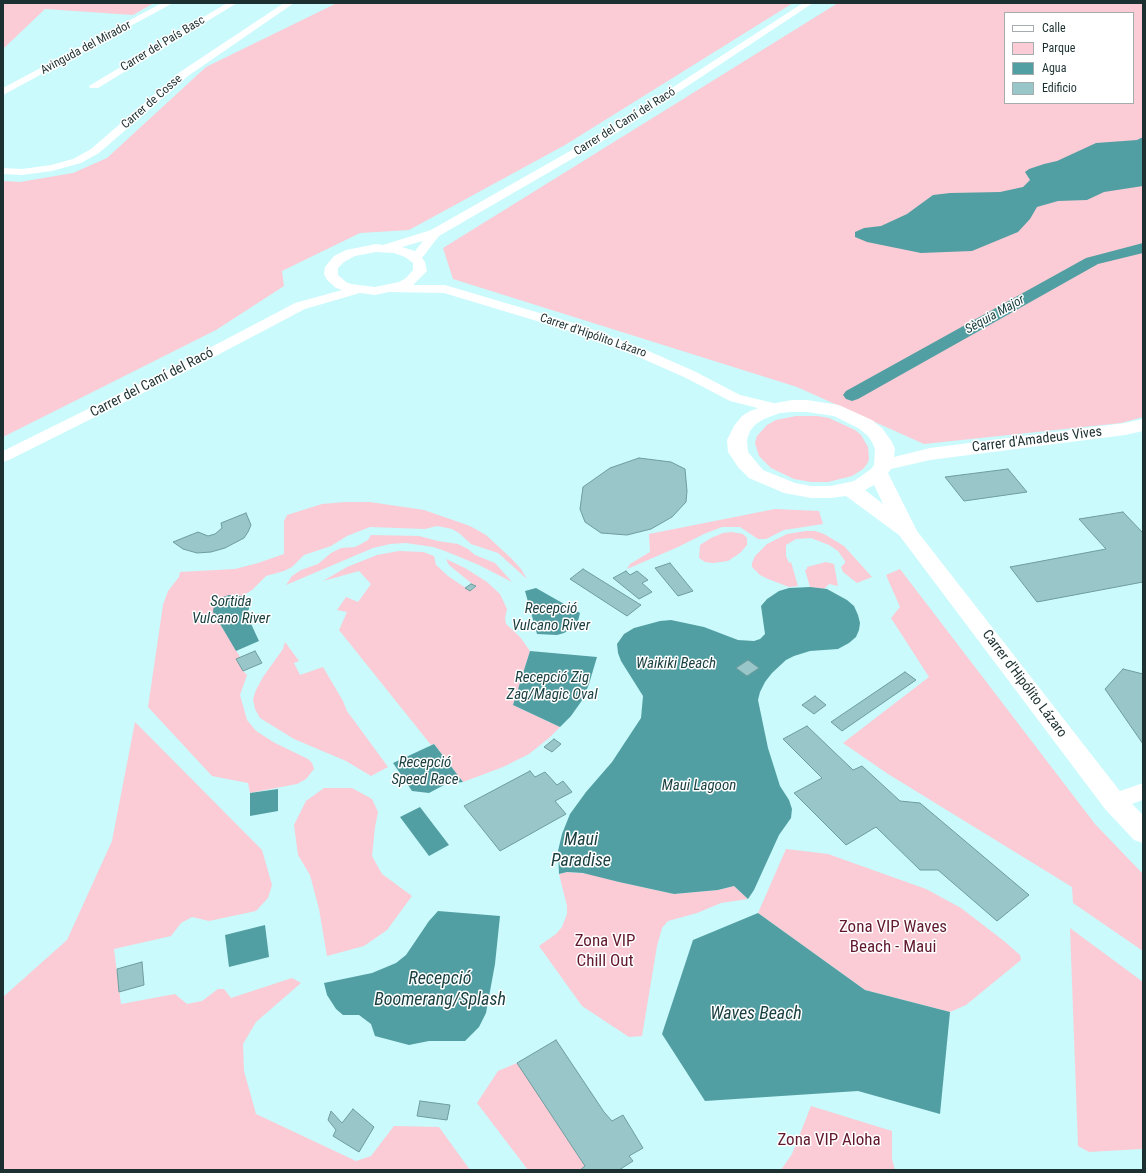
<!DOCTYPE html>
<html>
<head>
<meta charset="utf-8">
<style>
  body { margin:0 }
  #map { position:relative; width:1146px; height:1173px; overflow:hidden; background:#cafafc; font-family:"Roboto Condensed",sans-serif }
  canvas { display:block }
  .frame { position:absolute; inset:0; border:4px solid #1d3031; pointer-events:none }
  .legend { position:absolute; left:1004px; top:12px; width:130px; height:92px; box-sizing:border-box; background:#fff; border:1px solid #a5acad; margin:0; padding:5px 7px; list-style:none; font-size:12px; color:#1d3031 }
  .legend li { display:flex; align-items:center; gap:8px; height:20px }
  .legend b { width:20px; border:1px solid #a5acad }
</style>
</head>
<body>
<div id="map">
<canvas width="1146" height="1173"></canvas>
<div class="frame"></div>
<ul class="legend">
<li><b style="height:5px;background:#fff"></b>Calle</li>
<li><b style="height:11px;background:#fbccd5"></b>Parque</li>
<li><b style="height:11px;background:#529fa3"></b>Agua</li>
<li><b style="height:11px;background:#99c7c9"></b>Edificio</li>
</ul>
</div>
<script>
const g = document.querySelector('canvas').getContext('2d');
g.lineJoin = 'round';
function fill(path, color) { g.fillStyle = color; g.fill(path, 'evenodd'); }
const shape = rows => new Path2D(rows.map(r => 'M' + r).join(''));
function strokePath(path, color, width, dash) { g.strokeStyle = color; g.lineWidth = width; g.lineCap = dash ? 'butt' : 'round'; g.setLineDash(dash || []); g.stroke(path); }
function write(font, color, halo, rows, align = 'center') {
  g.font = font + ' "Roboto Condensed",sans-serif'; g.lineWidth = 3; g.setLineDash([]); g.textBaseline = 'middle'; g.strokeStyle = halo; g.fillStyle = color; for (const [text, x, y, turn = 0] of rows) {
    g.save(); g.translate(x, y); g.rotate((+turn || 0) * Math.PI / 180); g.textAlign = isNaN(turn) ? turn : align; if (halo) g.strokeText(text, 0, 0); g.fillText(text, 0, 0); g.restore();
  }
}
fill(shape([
  [3,3,154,3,133,15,45,9,3,49],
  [337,3,793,3,565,145,409,230,360,233,282,271,284,286,216,330,3,437,3,181,20,182,73,173,107,158,206,67],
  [838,3,1143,3,1143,417,1121,423,924,444,797,387,453,279,443,248],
  [1005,13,1133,13,1133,103,1005,103],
  [796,416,817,416,829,418,855,430,861,435,868,447,869,459,867,464,863,469,852,476,828,482,811,482,794,479,771,468,759,456,755,443,757,436,767,425,776,420],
  [345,502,370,502,424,510,470,526,486,535,511,558,521,569,527,579,498,553,471,544,459,533,452,529,437,526,425,529,370,527,347,536,331,546,304,555,292,567,284,571,266,576,252,590,242,596,236,595,213,612,240,657,236,659,243,671,247,675,240,695,247,720,256,731,275,743,308,759,312,763,314,769,306,779,297,784,250,793,248,783,212,776,148,707,163,605,168,591,179,577,180,572,235,569,258,563,284,554,284,521,287,515,322,504],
  [775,509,819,511,823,524,784,530,766,539,758,539,740,527,722,527,704,534,678,547,627,569,630,564,650,552,649,534],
  [806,531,815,531,824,534,844,546,872,577,857,583,843,572,841,567,845,563,845,561,838,551,829,545,811,538,796,539,786,545,786,556,789,563,791,562,798,586,789,587,768,579,760,575,752,567,752,563,755,556,767,544,787,534],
  [732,532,743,534,747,538,747,545,740,553,728,561,713,563,705,562,699,558,700,545,711,538,723,533],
  [371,535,419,536,438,541,458,544,468,549,475,555,495,563,512,582,479,565,445,551,433,547,406,543,390,544,373,548,286,585,292,576,301,570,318,564,331,553,341,548,355,547,361,544,368,540],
  [399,551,423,552,434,556,436,565,448,576,470,591,476,587,449,565,446,559,448,560,465,568,487,582,500,594,507,609,505,618,506,624,520,637,530,651,513,705,560,727,549,738,529,754,503,767,463,782,434,744,431,745,339,630,347,612,337,610,346,597,358,602,371,584,359,571,323,581,347,567,377,555],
  [826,562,834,564,838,586,829,584,824,589,810,587,805,570,807,569,807,567],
  [900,569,1095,824,1143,874,1143,951,1073,903,1072,887,888,774,843,743,929,677,891,618,900,607,886,575],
  [285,642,299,661,294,663,300,675,323,667,343,701,347,711,388,767,371,776,346,761,294,739,260,718,255,709,253,699,256,690,263,677,283,649],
  [135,722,262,850,272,885,268,898,256,911,209,921,192,917,181,923,171,936,114,949,121,1004,175,994,187,1004,202,1001,218,989,224,989,231,998,292,978,301,983,256,1022,243,1044,244,1071,256,1114,356,1161,371,1156,394,1126,439,1127,470,1170,3,1170,3,997,67,940,112,841],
  [324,788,352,788,372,799,378,812,375,827,372,856,382,874,412,896,387,930,364,946,327,956,319,909,310,875,298,855,294,825,306,801],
  [786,849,828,854,926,889,961,908,1004,941,1020,955,1021,960,966,1005,950,1012,865,990,758,913],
  [567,872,592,874,619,882,674,894,718,890,734,886,748,899,721,903,697,913,668,921,662,928,657,946,642,1036,629,1037,582,1006,539,946,556,934,562,927,567,914,567,906,559,874],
  [1070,928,1143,982,1143,1148,1141,1149,1089,1152,1078,1146],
  [517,1063,585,1166,580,1170,528,1170,477,1103,498,1071],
  [811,1106,892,1131,892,1159,895,1170,781,1170,792,1154]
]), '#fbccd5');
fill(shape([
  [1143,137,1143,186,1104,192,1087,200,1058,201,1037,207,1030,219,1018,232,972,251,921,253,867,242,855,237,855,232,864,228,881,226,907,214,933,195,950,193,1000,192,1023,187,1030,180,1025,172,1029,169,1044,164,1057,161,1096,143,1137,140],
  [810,587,827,589,847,600,854,606,858,615,860,623,859,630,856,637,849,643,838,649,810,651,794,656,786,660,772,673,765,682,760,692,758,700,768,748,780,786,789,800,792,809,791,818,779,835,754,890,748,899,734,886,718,890,674,894,619,882,583,873,567,872,559,874,558,851,562,834,570,814,586,792,612,762,641,718,643,696,621,661,618,653,617,644,624,634,634,628,660,621,671,620,704,627,738,640,754,641,760,639,765,634,761,606,767,599,779,591,789,588],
  [536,588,580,613,577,625,564,633,557,635,537,634,525,591],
  [229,595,242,596,249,601,249,609,246,613,259,641,236,651,213,612,214,604,223,597],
  [530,651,597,657,589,684,583,699,571,716,560,727,513,705],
  [434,744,463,782,446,784,429,793,412,791,393,763],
  [278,789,278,811,250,816,250,793],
  [420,807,449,845,429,856,400,817],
  [438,911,500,916,495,964,486,1013,479,1027,465,1041,429,1041,409,1045,375,1036,371,1024,359,1015,343,1015,336,1009,327,995,324,983,372,973,396,963,406,955,429,921],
  [758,913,865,990,950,1012,940,1114,858,1091,705,1101,662,1034,693,940],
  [265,925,269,957,229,967,225,935]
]), '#529fa3');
fill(shape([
  [1143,243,1143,253,1098,264,858,399,852,401,846,399,843,395,846,391,1086,258,1143,243]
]), '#529fa3');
const building = shape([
  [639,458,671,462,685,469,687,491,686,502,672,517,651,529,627,535,601,533,585,522,580,509,583,487,610,468,639,458],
  [1008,469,1027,492,964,501,945,477,1008,469],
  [1123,512,1143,533,1143,582,1037,602,1010,567,1106,549,1079,519,1123,512],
  [246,513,251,525,248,532,244,538,225,548,211,552,197,553,183,549,173,542,198,532,208,536,215,534,222,528,221,523,246,513],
  [670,563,693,591,678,596,655,568,670,563],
  [583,569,641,605,627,616,570,579,583,569],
  [626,571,630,575,637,571,648,580,642,583,652,592,639,599,613,578,626,571],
  [471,584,476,586,470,591,465,588,471,584],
  [255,651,262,663,243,671,236,659,255,651],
  [748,660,759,668,747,676,736,668,748,660],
  [1123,669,1143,674,1143,744,1105,689,1123,669],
  [905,672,916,680,842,731,831,722,905,672],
  [815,696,826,705,814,714,802,705,815,696],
  [807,726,853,770,862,766,900,801,920,803,1029,895,997,921,938,870,920,870,876,827,846,845,794,793,822,778,783,739,807,726],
  [554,739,561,744,552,752,544,747,554,739],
  [530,771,535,777,545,772,557,785,563,781,572,792,555,801,566,814,500,851,464,806,530,771],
  [142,962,144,985,119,992,117,969,142,962],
  [556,1040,604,1112,612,1121,623,1115,643,1148,629,1156,633,1161,619,1170,580,1170,585,1166,517,1063,556,1040],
  [420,1101,450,1105,447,1120,417,1116,420,1101],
  [353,1109,374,1127,359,1152,333,1136,336,1130,328,1120,331,1111,342,1123,353,1109]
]);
fill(building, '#99c7c9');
strokePath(building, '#6f9c9e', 1);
fill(shape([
  [162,3,173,3,3,95,3,88,162,3],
  [227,3,237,3,98,88,90,88,89,86,227,3],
  [284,3,294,3,188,76,99,153,81,163,52,171,22,175,3,174,3,168,22,169,51,165,73,159,91,149,180,72,284,3],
  [803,3,813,3,615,134,439,236,422,258,425,262,427,271,413,285,445,285,580,325,644,349,694,371,740,395,782,405,785,408,782,411,777,413,730,401,684,377,634,355,570,331,444,293,389,292,375,295,360,293,305,309,191,369,9,460,3,462,3,451,181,363,295,303,342,290,336,288,327,280,324,274,325,267,334,256,346,250,376,244,383,245,431,230,607,130,803,3],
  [423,241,415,251,402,247,423,241],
  [376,252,394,253,405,257,413,263,413,270,406,278,399,282,375,287,351,284,346,282,338,275,338,268,344,262,355,256,376,252],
  [1143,783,1143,800,1114,810,1106,808,1103,802,1106,796,1143,783]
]), '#fff');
fill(shape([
  [792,400,807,400,839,405,872,420,882,428,892,442,895,449,894,457,930,448,1125,423,1143,419,1143,431,1125,435,930,460,891,469,888,473,917,531,1123,795,1143,815,1143,843,1134,840,1105,809,899,535,846,496,831,498,811,498,784,493,749,478,738,467,728,452,727,440,734,426,742,416,750,411,770,404,792,400],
  [792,412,807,412,834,416,858,428,868,436,872,442,875,449,874,465,871,469,854,481,831,486,811,486,795,483,763,470,748,452,747,440,750,431,756,424,764,419,780,413,792,412],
  [874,485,883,504,865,490,874,485]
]), '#fff');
write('12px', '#1d3031', '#fff', [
  ["Carrer del País Basc",163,44,-31],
  ["Avinguda del Mirador",86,48,-28],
  ["Carrer de Cosse",152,102,-41],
  ["Carrer del Camí del Racó",625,122,-32],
  ["Carrer d'Hipólito Lázaro",593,336,19]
]);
write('italic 13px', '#1c4143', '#fff', [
  ["Sèquia Major",995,315,-29]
]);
write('14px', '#1d3031', '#fff', [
  ["Carrer del Camí del Racó",152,383,-27],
  ["Carrer d'Amadeus Vives",1037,440,-7],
  ["Carrer d'Hipólito Lázaro",1024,684,53]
]);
write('italic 15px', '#1c4143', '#fff', [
  ["Sortida",231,602],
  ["Vulcano River",231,619],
  ["Recepció",551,609],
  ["Vulcano River",551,626],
  ["Waikiki Beach",676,664],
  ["Recepció Zig",552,678],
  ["Zag/Magic Oval",552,695],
  ["Recepció",425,763],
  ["Speed Race",425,780],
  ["Maui Lagoon",699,786]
]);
write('17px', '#61182f', '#fff', [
  ["Zona VIP Waves",893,928],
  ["Beach - Maui",893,948],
  ["Zona VIP",605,942],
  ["Chill Out",605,962],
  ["Zona VIP Aloha",829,1141]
]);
write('italic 18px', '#1c4143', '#fff', [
  ["Maui",581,840],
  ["Paradise",581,861],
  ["Recepció",440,979],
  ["Boomerang/Splash",440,1000],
  ["Waves Beach",756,1014]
]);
</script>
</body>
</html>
